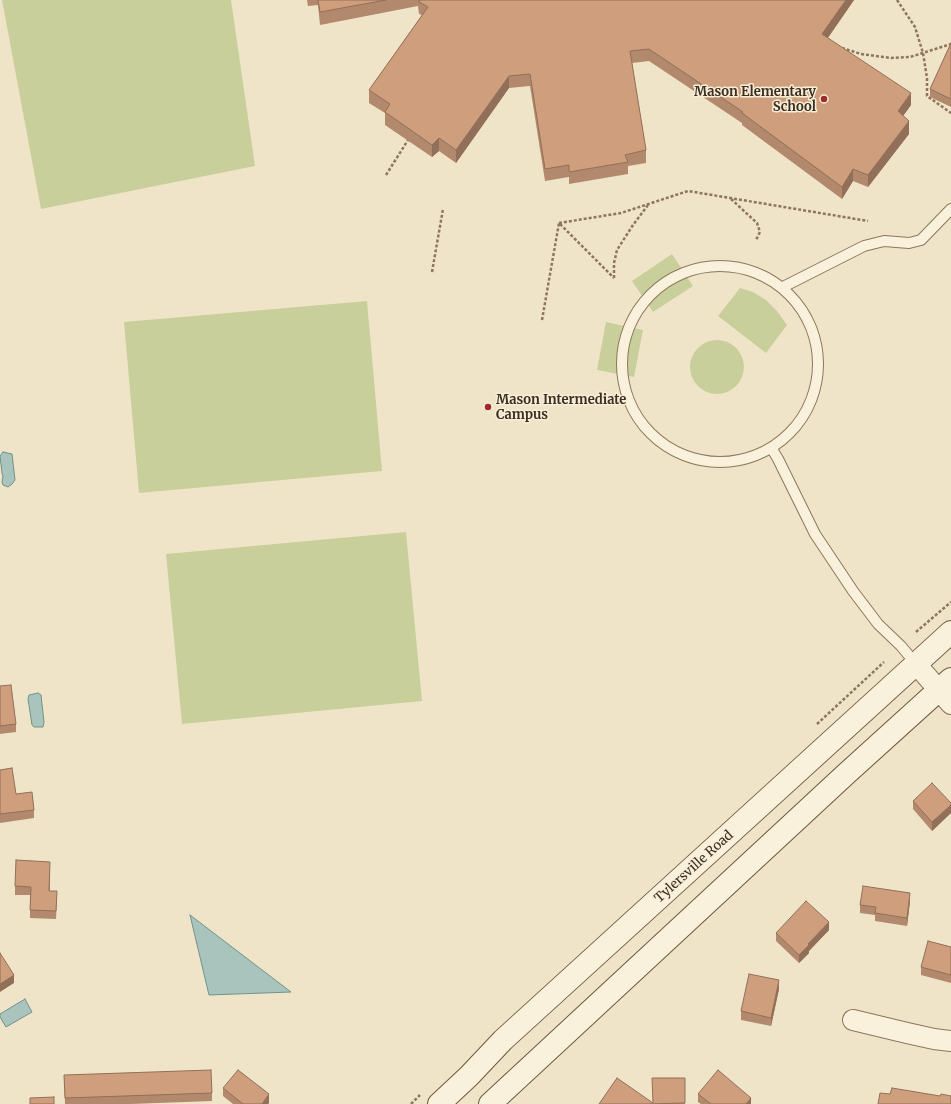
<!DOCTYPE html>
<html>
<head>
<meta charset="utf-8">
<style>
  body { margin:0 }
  canvas { display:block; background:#f0e4c8 }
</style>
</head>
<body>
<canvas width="951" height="1104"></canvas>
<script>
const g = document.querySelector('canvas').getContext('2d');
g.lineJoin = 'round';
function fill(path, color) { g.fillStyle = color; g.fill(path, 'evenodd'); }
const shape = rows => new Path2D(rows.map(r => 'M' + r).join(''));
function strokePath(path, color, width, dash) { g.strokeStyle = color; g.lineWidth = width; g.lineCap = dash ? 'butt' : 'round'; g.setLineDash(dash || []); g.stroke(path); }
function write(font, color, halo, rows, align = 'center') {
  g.font = font + ' Merriweather,serif'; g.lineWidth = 3; g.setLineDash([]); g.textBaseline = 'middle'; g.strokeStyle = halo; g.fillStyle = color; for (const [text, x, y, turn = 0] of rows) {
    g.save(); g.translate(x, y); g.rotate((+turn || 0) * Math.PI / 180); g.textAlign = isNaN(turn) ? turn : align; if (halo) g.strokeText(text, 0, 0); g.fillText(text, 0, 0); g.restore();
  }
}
fill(shape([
  [2,0,231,0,255,166,41,209],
  [672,254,693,286,653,312,632,281],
  [740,288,753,292,766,300,777,311,787,325,766,353,718,316],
  [367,301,382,471,139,493,124,322],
  [606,322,643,330,634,377,597,370],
  '690 367a27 27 0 1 1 54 0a27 27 0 1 1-54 0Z',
  [406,532,422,701,182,724,166,554]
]), '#c9cf9b');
const water = shape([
  [3,452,12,454,15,480,12,484,8,487,3,485,2,482,3,476,2,473,0,456,3,452],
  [38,693,41,695,44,722,43,727,34,727,32,725,28,699,29,695,38,693],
  [190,915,291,992,209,995,190,915],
  [25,999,32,1012,6,1027,0,1017,0,1014,25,999]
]);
fill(water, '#a9c4bc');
strokePath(water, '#6f938a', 1);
const lane = shape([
  '622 364a98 98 0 1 1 196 0a98 98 0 1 1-196 0Z',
  [783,287,864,246,884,241,909,243,921,240,951,209],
  [772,449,778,459,815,534,853,591,878,624,901,646,916,664]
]);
const street = shape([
  [916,664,951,704],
  [853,1020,907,1033,934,1039,951,1041]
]);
const secondary = shape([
  [439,1104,469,1076,503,1040,951,632],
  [490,1104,846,774,951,679]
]);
strokePath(lane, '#8d765c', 12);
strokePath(street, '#8d765c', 22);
strokePath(secondary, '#6f573f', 24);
strokePath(shape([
  [897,0,915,27,923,53,927,78,927,96,951,113],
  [842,48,861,54,891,58,910,57,951,44],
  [386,175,408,140],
  [731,199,757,223,760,232,756,240],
  [559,223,621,213,688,191,868,221],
  [560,224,614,278],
  [432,272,443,209],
  [614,278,614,263,617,250,633,225,648,205],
  [542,320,559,223],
  [916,632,951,602],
  [817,724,884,662],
  [411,1104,420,1095]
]), '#8d765c', 2.5, [3, 2]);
strokePath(lane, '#faf1dc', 10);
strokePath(street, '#faf1dc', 20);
strokePath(secondary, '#faf1dc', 22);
fill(shape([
  [307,0,854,0,828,38,911,105,903,116,909,134,868,187,853,181,842,199,742,125,742,123,649,61,632,63,646,150,646,163,628,166,628,174,569,184,569,177,545,181,530,86,509,88,456,163,439,151,432,157,385,125,385,113,369,103,369,90,422,15,419,14,418,6,320,25,318,5,308,6],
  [951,43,951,107,930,97,930,89],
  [0,686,16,724,16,732,0,734],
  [0,770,16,794,34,810,34,818,0,823],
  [913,801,951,803,951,813,932,831,913,809],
  [50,870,50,891,57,899,56,919,30,918,30,895,15,895,15,886],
  [910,901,907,926,875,921,875,915,860,913,860,905],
  [829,930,809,951,809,953,799,963,776,941,776,933],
  [951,947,951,983,921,975,921,967],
  [779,989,771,1026,741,1020,741,1011],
  [64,1075,212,1093,212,1101,131,1104,65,1104],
  [685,1078,685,1104,599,1104,653,1103],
  [223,1088,269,1103,268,1104,233,1104,223,1096],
  [698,1094,751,1104,701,1104,698,1102]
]), '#b2896c');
fill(shape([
  [846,0,854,0,822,46,822,34],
  [509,76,509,88,456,163,456,150],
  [911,93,911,105,898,123,898,111],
  [909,121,909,134,868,187,868,175],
  [439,138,439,151,432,157,432,145],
  [853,169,853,181,842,199,842,187],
  [951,805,951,813,932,831,932,822],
  [910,893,910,901,907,926,907,918],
  [829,922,829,930,809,951,809,953,799,963,799,955,808,944],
  [14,975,14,983,0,992,0,984],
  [779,980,779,989,771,1026,771,1018],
  [269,1094,269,1103,268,1104,262,1104],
  [751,1098,751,1104,746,1104]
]), '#916f58');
const building = shape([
  [318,0,386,0,320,12,318,0],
  [419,0,846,0,822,34,911,93,898,111,909,121,868,175,853,169,842,187,742,113,743,112,649,49,630,51,646,150,625,155,628,162,569,172,569,165,545,169,530,74,509,76,456,150,439,138,432,145,385,112,390,104,369,90,428,7,419,2,419,0],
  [951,43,951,99,930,89,951,43],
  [11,685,16,724,0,726,0,686,11,685],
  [12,768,16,794,32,792,34,810,0,814,0,770,12,768],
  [932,783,951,803,951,805,932,822,913,801,932,783],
  [16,860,50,862,49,891,57,891,56,911,30,910,31,887,15,886,16,860],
  [863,886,910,893,907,918,875,913,876,907,860,905,863,886],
  [806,901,829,922,808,944,809,945,799,955,776,933,806,901],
  [928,941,951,947,951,975,921,967,928,941],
  [0,953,14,975,0,984,0,953],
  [749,974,779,980,771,1018,741,1011,749,974],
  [211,1070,212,1093,65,1098,64,1075,211,1070],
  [238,1070,269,1094,262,1104,243,1104,223,1088,238,1070],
  [718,1070,751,1098,746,1104,711,1104,698,1094,718,1070],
  [617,1078,653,1103,652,1078,685,1078,685,1103,646,1104,599,1104,617,1078],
  [892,1088,940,1096,941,1094,951,1096,951,1104,878,1104,880,1093,890,1094,892,1088],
  [54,1097,54,1104,30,1104,30,1098,54,1097]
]);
fill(building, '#cf9f7d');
strokePath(building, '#916f58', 1);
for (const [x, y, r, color] of [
  [824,99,4,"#9e2a2b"],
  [488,407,4,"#9e2a2b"]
]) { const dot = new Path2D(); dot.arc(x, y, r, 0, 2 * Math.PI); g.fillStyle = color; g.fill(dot); strokePath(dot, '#f7eed8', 1.5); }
write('bold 13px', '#3d2e20', '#f7eed8', [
  ["Mason Elementary",816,92],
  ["School",816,107],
  ["Mason Intermediate",496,400,"left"],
  ["Campus",496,415,"left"]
], 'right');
write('13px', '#3d2e20', '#f7eed8', [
  ["Tylersville Road",694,867,-42]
]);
</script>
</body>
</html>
